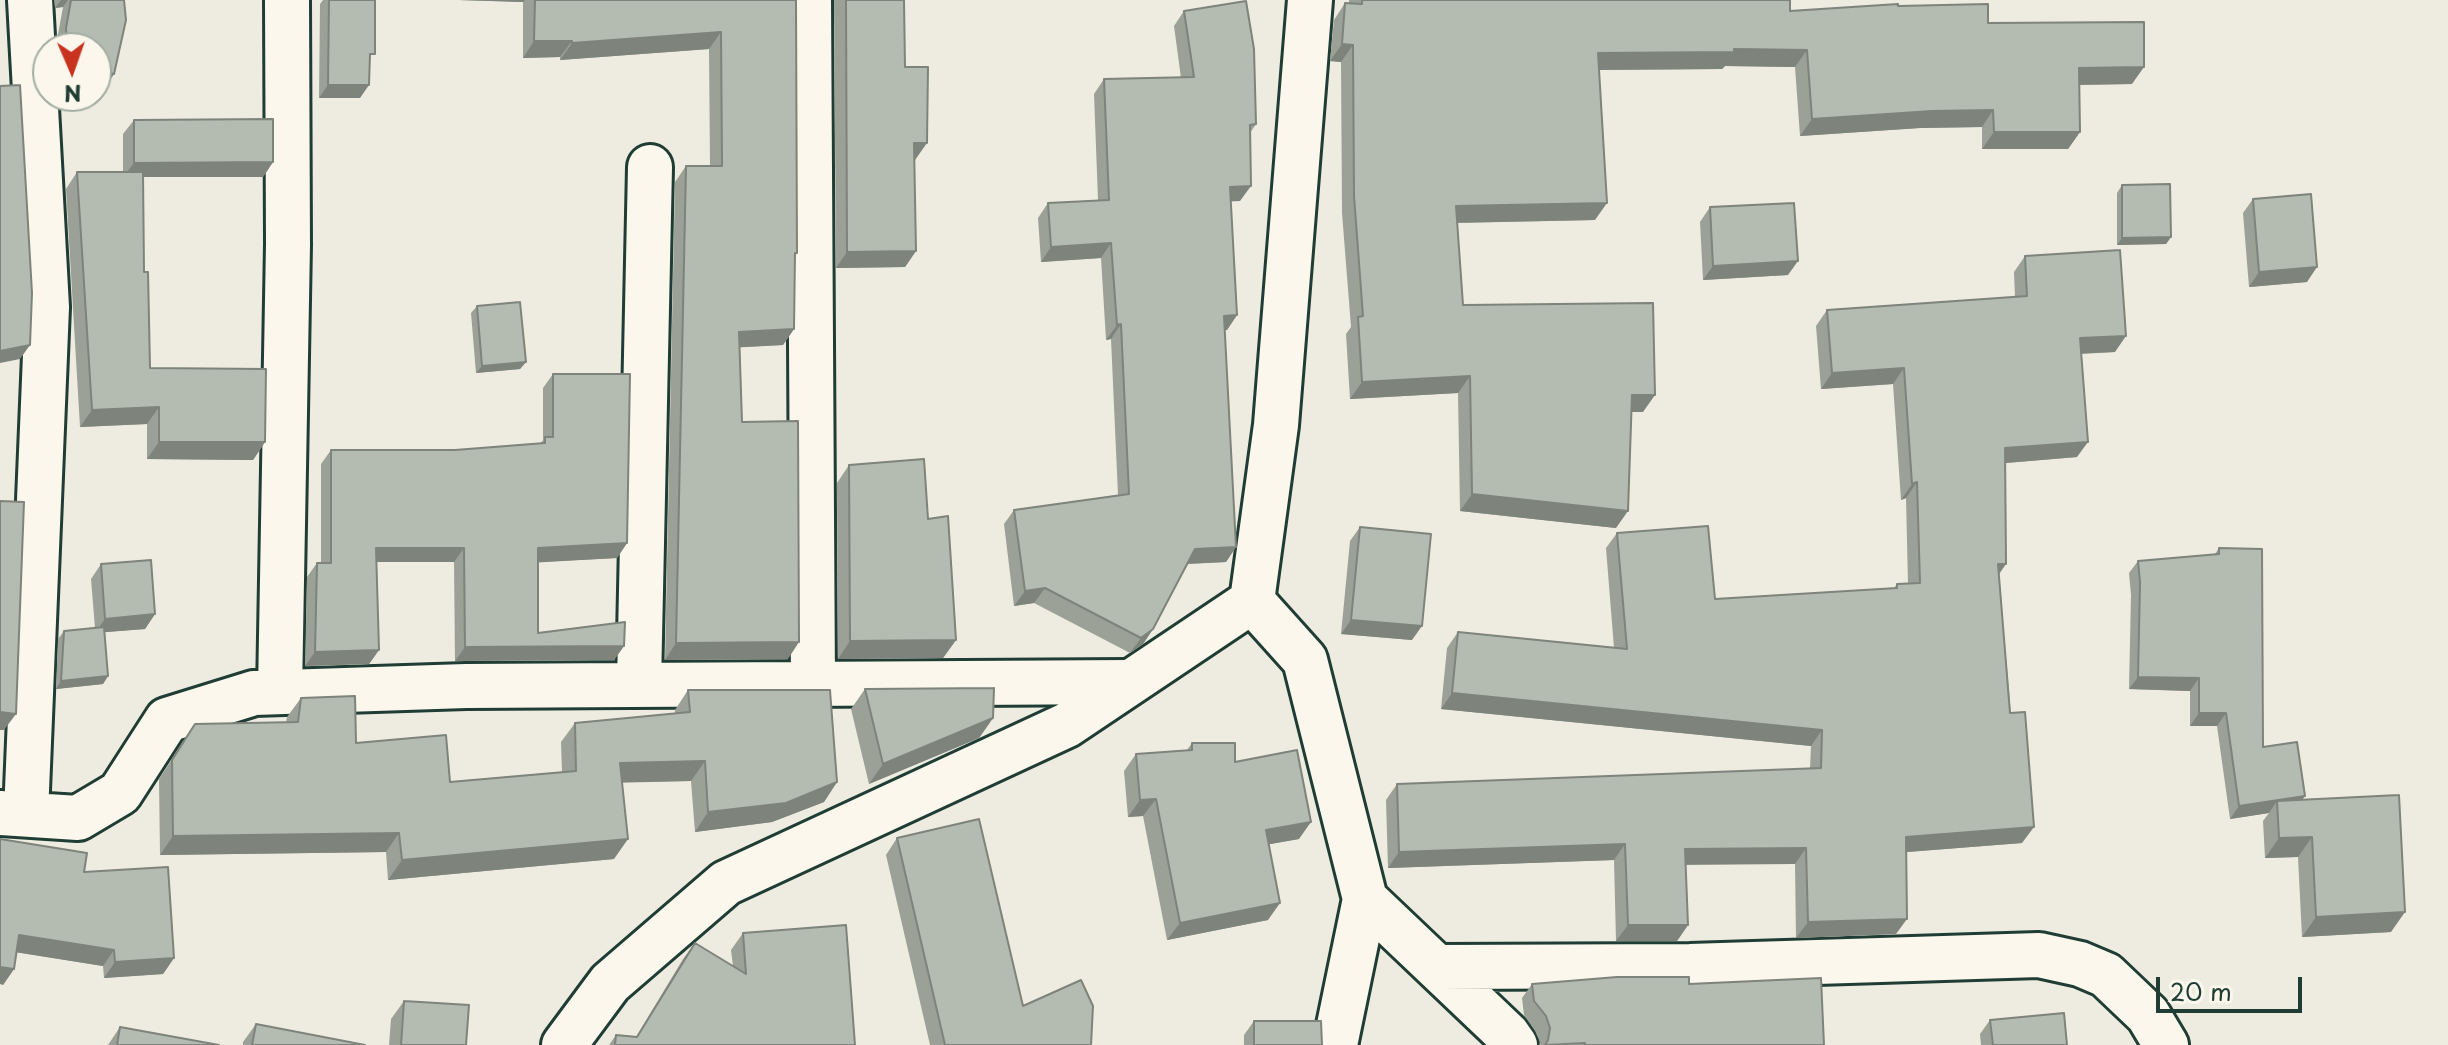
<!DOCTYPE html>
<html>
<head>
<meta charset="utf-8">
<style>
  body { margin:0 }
  #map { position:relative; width:2448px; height:1045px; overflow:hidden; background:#eeece1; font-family:"Playpen Sans",sans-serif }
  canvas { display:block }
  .north { position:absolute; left:32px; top:32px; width:80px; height:80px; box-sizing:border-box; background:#fbf7ec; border:2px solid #a3ada2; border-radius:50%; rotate:178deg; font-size:22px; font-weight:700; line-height:32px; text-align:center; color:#1f3d34 }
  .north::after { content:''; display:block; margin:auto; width:28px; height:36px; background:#c8321e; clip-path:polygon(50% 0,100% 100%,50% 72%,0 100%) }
  .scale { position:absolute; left:2156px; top:977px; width:146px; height:36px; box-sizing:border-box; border:4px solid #1f3d34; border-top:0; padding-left:10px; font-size:24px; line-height:28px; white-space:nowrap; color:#1f3d34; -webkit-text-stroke:6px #fbf7ec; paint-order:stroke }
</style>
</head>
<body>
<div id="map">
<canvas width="2448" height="1045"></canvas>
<div class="north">N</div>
<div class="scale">20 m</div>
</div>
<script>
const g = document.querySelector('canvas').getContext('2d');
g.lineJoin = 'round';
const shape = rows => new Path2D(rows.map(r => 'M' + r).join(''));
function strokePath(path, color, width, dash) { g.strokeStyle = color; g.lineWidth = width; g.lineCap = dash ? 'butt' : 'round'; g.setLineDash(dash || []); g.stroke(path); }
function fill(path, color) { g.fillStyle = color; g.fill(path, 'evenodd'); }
const street = shape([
  [809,0,813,683],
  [1252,601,1305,660,1365,899,1335,1045],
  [639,684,650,167],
  [280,692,288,244,287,0],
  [0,813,78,818,120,793,167,720,254,693,466,686,1130,682],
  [26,814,47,307,30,0],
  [1365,899,1508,1035,1515,1045],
  [1437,967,1690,966,2039,955,2080,964,2106,975,2148,1015,2166,1045]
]);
const secondary = shape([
  [564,1045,610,983,726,883,1067,725,1252,601,1276,425,1310,0]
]);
strokePath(street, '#1f3d34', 50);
strokePath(secondary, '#1f3d34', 50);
strokePath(street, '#fbf7ec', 44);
strokePath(secondary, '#fbf7ec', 44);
fill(shape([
  [54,0,124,0,114,74,105,87,96,48,58,48,57,40,63,7,55,8],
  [323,0,375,0,370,62,360,98,319,98,320,4],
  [458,0,796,0,797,253,795,256,794,329,783,345,740,347,742,422,788,659,665,660,675,182,686,166,710,166,709,49,560,60,560,57,523,58,523,2],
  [834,0,904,0,905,67,915,160,914,160,916,251,905,267,836,268],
  [1349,0,1790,0,1790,11,1898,6,1988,23,2132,84,2079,85,2080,132,2068,149,1982,149,1982,127,1920,128,1800,136,1795,67,1725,66,1722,69,1599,70,1595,220,1457,223,1463,305,1643,412,1631,412,1616,528,1460,511,1458,393,1350,399,1346,334,1351,327,1342,213,1341,62,1330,61,1334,20,1345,3,1349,3],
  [1184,11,1256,124,1250,133,1240,201,1230,201,1237,315,1227,330,1225,330,1236,547,1226,562,1187,564,1153,629,1143,644,1130,653,1034,603,1014,606,1004,524,1014,510,1118,495,1111,339,1106,340,1101,258,1041,262,1038,218,1048,203,1098,200,1094,94,1104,79,1181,78,1174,26],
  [134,120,273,162,263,177,143,177,144,272,150,368,265,442,253,460,147,459,147,424,80,427,66,189,77,172,123,172,123,134],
  [2122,185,2171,237,2166,244,2117,245,2117,193],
  [2253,199,2307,282,2249,287,2243,213],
  [1710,207,1788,275,1703,280,1700,222],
  [2025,256,2115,352,2081,354,2077,457,2005,463,1999,575,2022,843,1906,852,1896,934,1796,938,1795,864,1685,864,1688,925,1677,941,1616,941,1614,860,1388,868,1386,800,1397,784,1810,769,1811,746,1441,709,1447,648,1458,632,1614,648,1606,548,1617,533,1715,599,1894,588,1897,584,1908,584,1906,498,1901,500,1893,384,1821,389,1816,326,1827,310,2015,297,2014,272],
  [477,306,526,362,520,369,476,373,471,313],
  [553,374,627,543,617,558,538,562,538,633,624,646,614,660,455,661,454,562,376,562,379,650,369,664,305,666,307,577,317,563,321,563,321,464,331,450,455,450,541,443,543,440,543,388],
  [849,465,928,519,956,640,943,658,838,659,837,483],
  [1360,527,1412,640,1341,634,1350,541],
  [2219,548,2263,747,2305,796,2302,799,2391,932,2302,937,2298,857,2265,858,2263,821,2269,813,2230,819,2217,726,2190,726,2190,691,2129,689,2131,595,2129,573,2138,561,2215,554],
  [101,564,155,614,145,629,104,632,108,676,103,684,56,689,58,639,64,631,95,628,91,579],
  [865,689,993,718,979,738,869,784,851,709],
  [688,690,837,782,824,802,772,822,695,832,691,781,622,782,614,859,388,880,386,852,160,855,159,779,195,724,286,723,287,717,301,698,356,743,450,782,562,772,561,742,575,723,675,713,675,710],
  [1192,743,1235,762,1299,839,1269,844,1268,920,1167,940,1143,816,1128,817,1124,771,1136,754,1187,750],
  [897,838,1023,1006,1091,1045,930,1045,886,855],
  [0,839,84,872,174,958,163,974,104,978,103,966,16,952,14,969,3,985],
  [743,933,855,1045,609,1045,616,1035,636,1037,683,959,695,943,733,966,731,950],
  [1532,984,1689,984,1824,1045,1539,1045,1540,1042,1535,1031,1524,1015,1522,998],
  [404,1001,466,1045,389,1045,391,1019],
  [1990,1020,2067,1045,1981,1045,1980,1034],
  [1254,1021,1322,1045,1244,1045,1244,1035],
  [256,1024,365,1045,243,1045,243,1042],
  [120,1027,219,1045,108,1045]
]), '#9ba197');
fill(shape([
  [61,0,68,0,63,7,55,8],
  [459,0,525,0,523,2],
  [721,32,709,49,560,60,572,43],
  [534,41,572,41,560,57,523,58],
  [1342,44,1353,45,1341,62,1330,61],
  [1734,49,1807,50,1795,67,1725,66,1722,69,1586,70,1598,53],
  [2144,67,2132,84,2067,85,2079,68],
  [96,71,114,74,105,87,96,85],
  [328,85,369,85,360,98,319,98],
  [1993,110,1982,127,1920,128,1800,136,1812,119,1932,111],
  [1994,132,2080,132,2068,149,1982,149],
  [914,143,927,143,915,160,902,160],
  [273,162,263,177,123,177,134,163],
  [1251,186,1240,201,1219,202,1230,187],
  [1607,203,1595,220,1444,223,1456,206],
  [2171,237,2166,244,2117,245,2122,238],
  [1111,243,1101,258,1041,262,1051,247],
  [916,251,905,267,836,268,847,252],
  [1798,261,1788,275,1703,280,1713,266],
  [2317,267,2307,282,2249,287,2259,272],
  [1237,315,1227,330,1214,331,1224,316],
  [1121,324,1111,339,1106,340,1117,325],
  [794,329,783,345,728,348,739,332],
  [2126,336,2115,352,2069,354,2080,338],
  [30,345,20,359,0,363,0,351],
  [526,362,520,369,476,373,482,366],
  [1904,368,1893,384,1821,389,1832,373],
  [1470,376,1458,393,1350,399,1362,382],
  [1632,395,1655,395,1643,412,1620,412],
  [159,407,147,424,80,427,92,410],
  [159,442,265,442,253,460,147,459],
  [2088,442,2077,457,1994,464,2005,448],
  [1917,482,1906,498,1901,500,1912,484],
  [1472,494,1628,511,1616,528,1460,511],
  [627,543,617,558,528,563,538,548],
  [1236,547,1226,562,1184,564,1195,549],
  [376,548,464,548,454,562,366,562],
  [1998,564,2006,564,1995,580],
  [1045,588,1034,603,1014,606,1025,591],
  [155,614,145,629,95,633,105,619],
  [1351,620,1422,626,1412,640,1341,634],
  [1153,629,1143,644,1130,653,1141,638],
  [956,640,943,658,838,659,850,641],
  [799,642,788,659,665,660,676,643],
  [624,646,614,660,455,661,465,647],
  [379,650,369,664,305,666,315,652],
  [108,676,103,684,56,689,61,681],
  [2138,677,2199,678,2190,691,2129,689],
  [1452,693,1822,730,1811,746,1441,709],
  [0,712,16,714,4,730,0,730],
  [2199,713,2226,713,2217,726,2190,726],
  [993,718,979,738,869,784,883,764],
  [705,761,691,781,607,783,620,763],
  [837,782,824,802,772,822,695,832,708,812],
  [2305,796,2296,809,2277,801,2269,813,2230,819,2239,806],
  [1156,799,1143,816,1128,817,1140,800],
  [1311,822,1299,839,1254,847,1266,830],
  [2034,827,2022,843,1895,853,1906,837],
  [399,833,386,852,160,855,173,836],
  [2312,837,2298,857,2265,858,2279,838],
  [628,839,614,859,388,880,402,860],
  [1625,844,1614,860,1388,868,1399,852],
  [1806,848,1795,864,1674,865,1685,849],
  [1280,903,1268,920,1167,940,1180,923],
  [2405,912,2391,932,2302,937,2316,917],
  [1907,919,1896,934,1796,938,1808,922],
  [1628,925,1688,925,1677,941,1616,941],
  [19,935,114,950,103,966,8,951],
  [174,958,163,974,104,978,115,962],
  [0,967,14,969,3,985,0,984]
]), '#7e837b');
const building = shape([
  [71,0,124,0,126,20,114,74,96,71,96,48,67,48,66,28,71,0],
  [329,0,375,0,375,54,370,54,369,85,328,85,329,0],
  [535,0,796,0,797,253,795,253,794,329,739,332,742,422,798,421,799,642,676,643,686,166,722,166,721,32,572,43,572,41,534,41,535,0],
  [846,0,904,0,905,67,928,67,927,143,914,143,916,251,847,252,846,0],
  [1362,0,1790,0,1790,11,1898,4,1898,6,1988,4,1988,23,2144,22,2144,67,2079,68,2080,132,1994,132,1993,110,1932,111,1812,119,1807,50,1734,49,1734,52,1598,53,1607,203,1456,206,1463,305,1653,303,1655,395,1632,395,1628,511,1472,494,1470,376,1362,382,1358,317,1363,316,1354,196,1353,45,1342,44,1345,3,1362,4,1362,0],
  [1246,1,1254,49,1256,124,1250,125,1251,186,1230,187,1237,315,1224,316,1236,547,1195,549,1153,629,1141,638,1045,588,1025,591,1014,510,1129,494,1121,324,1117,325,1111,243,1051,247,1048,203,1109,200,1104,79,1194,77,1184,11,1246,1],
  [20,85,32,293,30,345,0,351,0,86,20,85],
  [273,119,273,162,134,163,134,120,273,119],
  [77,172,143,172,144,272,148,272,150,368,266,369,265,442,159,442,159,407,92,410,77,172],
  [2170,184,2171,237,2122,238,2122,185,2170,184],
  [2311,194,2317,267,2259,272,2253,199,2311,194],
  [1794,203,1798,261,1713,266,1710,207,1794,203],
  [2120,250,2126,336,2080,338,2088,442,2005,448,2006,564,1998,564,2010,713,2025,712,2034,827,1906,837,1907,919,1808,922,1806,848,1685,849,1688,925,1628,925,1625,844,1399,852,1397,784,1821,768,1822,730,1452,693,1458,632,1627,649,1617,533,1708,526,1715,599,1897,588,1897,584,1920,583,1917,482,1912,484,1904,368,1832,373,1827,310,2027,296,2025,256,2120,250],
  [520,302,526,362,482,366,477,306,520,302],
  [553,374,630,374,627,543,538,548,538,633,625,622,624,646,465,647,464,548,376,548,379,650,315,652,317,563,331,563,331,450,455,450,545,443,545,437,553,437,553,374],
  [924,459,928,519,948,516,956,640,850,641,849,465,924,459],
  [0,501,24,502,16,714,0,712,0,501],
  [1360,527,1431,534,1422,626,1351,620,1360,527],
  [2219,548,2262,549,2263,747,2297,742,2305,796,2239,806,2226,713,2199,713,2199,678,2138,677,2140,582,2138,561,2219,554,2219,548],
  [151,560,155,614,105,619,101,564,151,560],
  [104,627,108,676,61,681,64,631,104,627],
  [994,688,993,718,883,764,865,689,994,688],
  [688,690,830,690,837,782,786,803,708,812,705,761,620,763,628,839,402,860,399,833,173,836,172,760,195,724,298,722,301,698,355,696,356,743,446,735,450,782,576,771,575,723,690,712,688,690],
  [1192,743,1235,743,1235,762,1297,750,1311,822,1266,830,1280,903,1180,923,1156,799,1140,800,1136,754,1192,750,1192,743],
  [2399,795,2405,912,2316,917,2312,837,2279,838,2277,801,2399,795],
  [979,819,1023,1006,1081,980,1093,1006,1091,1045,945,1045,897,838,979,819],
  [0,839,87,853,84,872,168,867,174,958,115,962,114,950,19,935,14,969,0,967,0,839],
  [846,925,855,1045,615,1045,616,1035,637,1037,695,943,746,974,743,933,846,925],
  [1617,977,1689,977,1689,984,1821,978,1824,1045,1585,1045,1585,1043,1545,1045,1548,1040,1550,1028,1546,1016,1534,1001,1532,984,1617,977],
  [404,1001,469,1005,466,1045,401,1045,404,1001],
  [2064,1013,2067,1045,1993,1045,1990,1020,2064,1013],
  [1254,1021,1321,1021,1322,1045,1254,1045,1254,1021],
  [256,1024,365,1045,252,1045,256,1024],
  [120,1027,219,1045,117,1045,120,1027]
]);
fill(building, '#b4bbb0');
strokePath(building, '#7e837b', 2);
</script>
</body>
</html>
